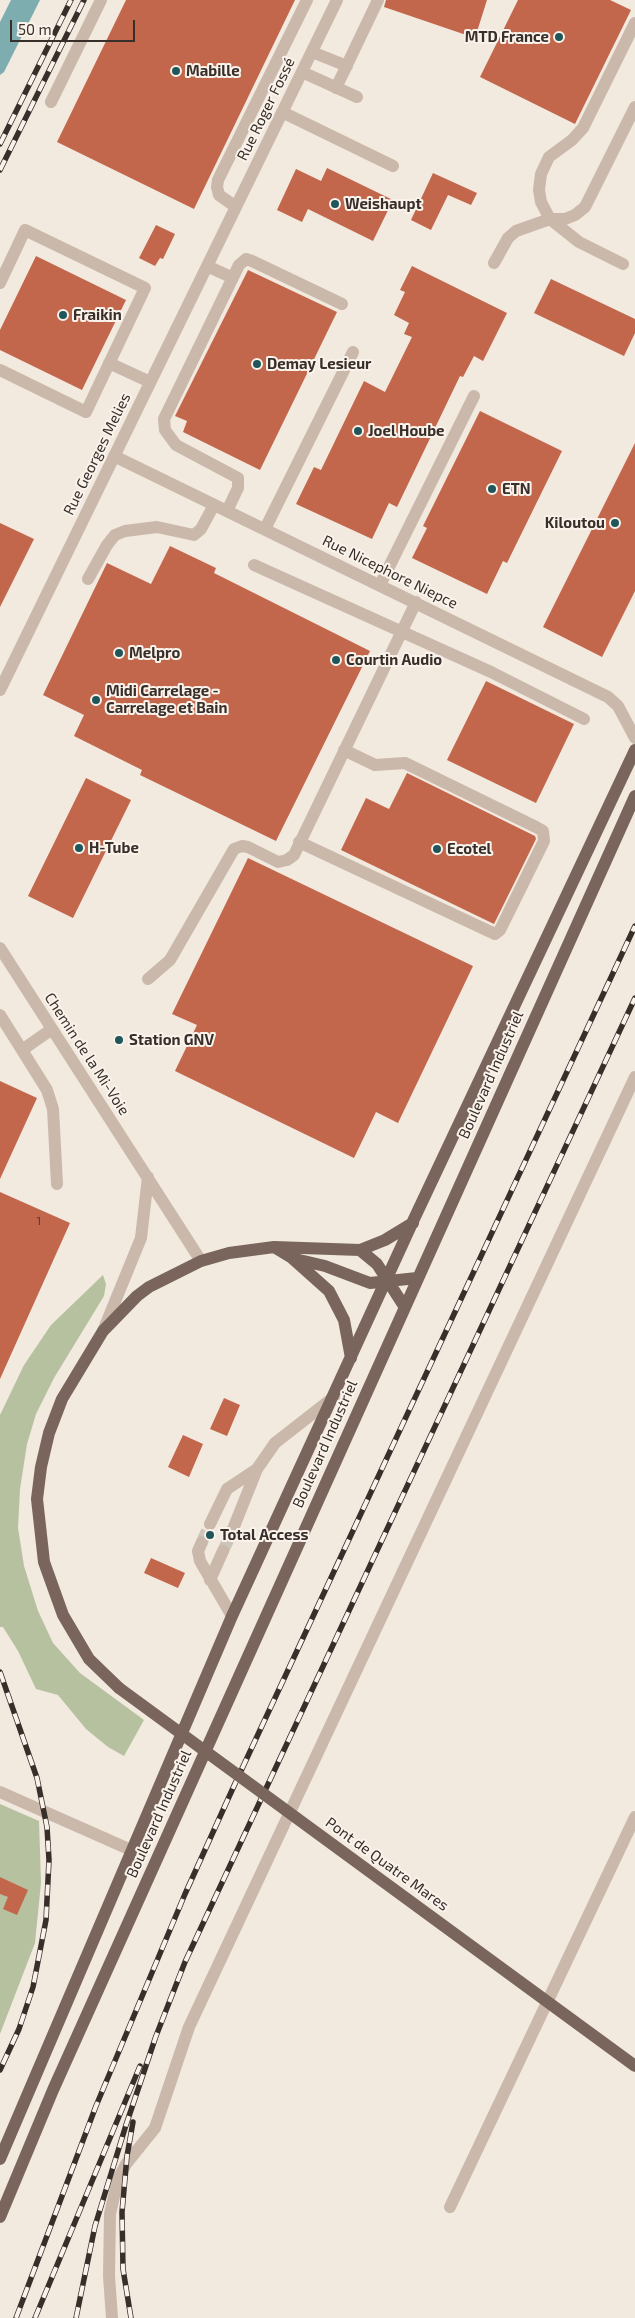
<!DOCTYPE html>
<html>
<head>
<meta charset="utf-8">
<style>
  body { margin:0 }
  #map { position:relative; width:635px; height:2318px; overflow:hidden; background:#f2e9df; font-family:"Exo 2",sans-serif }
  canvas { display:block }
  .scale { position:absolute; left:10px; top:20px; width:125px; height:22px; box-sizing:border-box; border:2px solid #382e2a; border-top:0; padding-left:6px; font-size:15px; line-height:18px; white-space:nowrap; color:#382e2a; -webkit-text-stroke:4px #faf3eb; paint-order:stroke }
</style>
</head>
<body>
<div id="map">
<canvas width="635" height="2318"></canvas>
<div class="scale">50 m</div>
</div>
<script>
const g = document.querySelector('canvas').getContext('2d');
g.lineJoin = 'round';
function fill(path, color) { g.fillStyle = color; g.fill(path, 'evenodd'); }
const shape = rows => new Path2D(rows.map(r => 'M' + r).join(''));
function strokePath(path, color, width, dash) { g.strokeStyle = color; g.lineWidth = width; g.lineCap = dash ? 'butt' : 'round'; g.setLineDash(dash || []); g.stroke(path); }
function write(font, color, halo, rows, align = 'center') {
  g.font = font + ' "Exo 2",sans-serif'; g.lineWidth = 4; g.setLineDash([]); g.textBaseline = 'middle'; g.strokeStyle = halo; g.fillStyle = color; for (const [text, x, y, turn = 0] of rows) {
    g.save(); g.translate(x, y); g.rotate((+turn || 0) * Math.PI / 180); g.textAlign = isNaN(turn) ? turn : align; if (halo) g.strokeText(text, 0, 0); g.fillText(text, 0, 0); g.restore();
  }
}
fill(shape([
  [103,1275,106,1284,104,1296,54,1378,36,1414,27,1444,20,1489,18,1528,24,1566,38,1611,53,1643,80,1673,144,1720,124,1756,108,1747,86,1729,58,1695,36,1689,18,1651,3,1627,0,1627,0,1415,24,1365,51,1325],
  [0,1804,39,1821,41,1883,35,1943,0,2034]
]), '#b6c19f');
fill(shape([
  [11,0,40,0,4,72,0,75,0,22]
]), '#7eadaf');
fill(shape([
  [126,0,295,0,194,209,57,142],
  [386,0,487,0,475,38,384,7],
  [518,0,610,0,631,10,575,124,480,77],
  [327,168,393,200,373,241,308,209,302,222,277,210,296,169,321,181],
  [433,173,477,193,471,205,448,195,431,230,411,220],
  [156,225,175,234,163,259,160,258,155,266,139,258],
  [36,256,126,300,82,390,0,350,0,330],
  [412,266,507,313,483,361,474,356,463,377,460,376,397,507,389,503,372,539,296,504,314,467,321,470,364,381,385,392,412,337,404,334,409,323,394,315,405,292,400,290],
  [248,270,337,312,260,470,183,432,187,421,175,416],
  [551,279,635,319,635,333,624,356,534,313],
  [480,411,562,451,507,563,503,561,487,594,412,558,427,528,423,526],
  [635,443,635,591,602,657,543,627],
  [0,523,34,539,0,607],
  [170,546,216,568,214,573,370,651,276,841,140,775,142,770,74,736,84,715,43,695,107,563,151,584],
  [486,681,574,724,536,803,447,760],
  [407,773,535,836,536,839,494,924,341,850,366,798,389,809],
  [86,778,131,800,73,918,28,896],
  [248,858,473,966,398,1123,376,1112,354,1158,175,1071,197,1025,172,1014],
  [0,1081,37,1098,0,1179],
  [0,1192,70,1223,0,1379],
  [224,1398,240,1405,227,1436,210,1429],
  [183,1435,203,1444,189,1477,168,1467],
  [151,1558,185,1573,178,1588,144,1573],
  [0,1877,28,1890,17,1915,3,1909,8,1897,0,1894]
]), '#c3674c');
strokePath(shape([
  [202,1542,210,1524],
  [223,1551,231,1534]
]), '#cdc4bb', 12, [12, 6]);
strokePath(shape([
  [312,52,347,66],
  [302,72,357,97],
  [336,88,378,0],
  [51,102,101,0],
  [282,112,393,166],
  [236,207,219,195,217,187,218,180,307,0],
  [494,263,508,238,516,231,550,219,565,219,575,215,585,207,635,107],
  [623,264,579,242,550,219,541,202,539,190,541,174,549,157,572,140,583,128,635,23],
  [207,266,233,278],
  [0,283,25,230,145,288,86,412,0,370],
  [109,363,150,382],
  [114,456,608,697,618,706,635,738],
  [227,511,238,488,238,478,176,445,165,430,164,419,239,265,246,259,252,261,342,304],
  [265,529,353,352],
  [254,565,491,672,584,719],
  [88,579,107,545,115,535,125,531,157,527,194,535,201,529,214,505],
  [380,585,474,396],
  [0,690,337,0],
  [299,842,495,934,500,930,544,841,543,831,536,827,405,763,375,765,344,750],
  [0,948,201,1261],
  [148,979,170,960,234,849,242,846,248,847,278,862,287,860,294,855,416,602],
  [0,1015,47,1090,53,1109,57,1184],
  [22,1050,52,1029],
  [103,1331,141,1238,148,1177],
  [210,1524,227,1489,257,1469,275,1443,334,1397],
  [231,1534,257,1469],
  [202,1542,198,1551,200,1561,232,1616],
  [210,1580,223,1551],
  [0,1792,131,1850],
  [450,2207,635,1817],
  [112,2318,109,2276,110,2214,118,2179,126,2164,155,2128,189,2027,635,1077]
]), '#cab8aa', 12);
strokePath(shape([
  [274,1247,292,1258,329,1291,344,1320,351,1358],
  [360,1250,377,1264,404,1306],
  [295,1259,325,1266,370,1283,417,1278],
  [119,1688,89,1659,63,1615,44,1562,37,1499,41,1467,49,1433,62,1399,103,1331,137,1296,149,1287,201,1261,229,1253,274,1247,360,1250,385,1240,413,1223],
  [0,2159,232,1616,414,1219,635,750],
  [0,2217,53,2090,635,796]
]), '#79655b', 12);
const rail = shape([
  [0,144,71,0],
  [0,170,84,0],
  [0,1672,37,1778,47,1827,49,1860,46,1920,33,1987,19,2029,0,2070],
  [16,2318,96,2106,185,1894,233,1788,635,926],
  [35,2318,140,2066],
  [76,2318,95,2226,126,2125,156,2036,185,1962,635,998],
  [131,2318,123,2269,122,2212,127,2156,133,2122]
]);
strokePath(rail, '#382e2a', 5.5);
strokePath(rail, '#faf3eb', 4, [11]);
strokePath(shape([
  [119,1688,635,2066]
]), '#79655b', 12);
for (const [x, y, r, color] of [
  [559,37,5,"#205659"],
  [176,71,5,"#205659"],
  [335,204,5,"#205659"],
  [63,315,5,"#205659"],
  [257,364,5,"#205659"],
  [358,431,5,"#205659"],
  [492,489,5,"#205659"],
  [615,523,5,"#205659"],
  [119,653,5,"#205659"],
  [336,660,5,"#205659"],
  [96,700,5,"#205659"],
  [79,848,5,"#205659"],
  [437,849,5,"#205659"],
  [119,1040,5,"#205659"],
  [210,1535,5,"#205659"]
]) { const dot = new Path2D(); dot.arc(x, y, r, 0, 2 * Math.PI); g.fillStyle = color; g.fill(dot); strokePath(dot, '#faf3eb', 2); }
write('12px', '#5b3c32', null, [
  ["1",39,1221]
]);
write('bold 15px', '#382e2a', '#faf3eb', [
  ["MTD France",549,37,"right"],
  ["Mabille",186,71],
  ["Weishaupt",345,204],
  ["Fraikin",73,315],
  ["Demay Lesieur",267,364],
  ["Joel Hoube",368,431],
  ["ETN",502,489],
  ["Kiloutou",605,523,"right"],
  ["Melpro",129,653],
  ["Courtin Audio",346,660],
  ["Midi Carrelage -",106,691],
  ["Carrelage et Bain",106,708],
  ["H-Tube",89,848],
  ["Ecotel",447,849],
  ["Station GNV",129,1040],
  ["Total Access",220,1535]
], 'left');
write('15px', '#382e2a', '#faf3eb', [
  ["Rue Roger Fossé",266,109,-64],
  ["Rue Georges Melies",97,454,-64],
  ["Rue Nicephore Niepce",390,572,26],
  ["Chemin de la Mi-Voie",87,1054,57],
  ["Boulevard Industriel",491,1075,-66],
  ["Boulevard Industriel",325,1444,-66],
  ["Boulevard Industriel",159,1814,-66],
  ["Pont de Quatre Mares",387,1864,36]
]);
</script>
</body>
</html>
